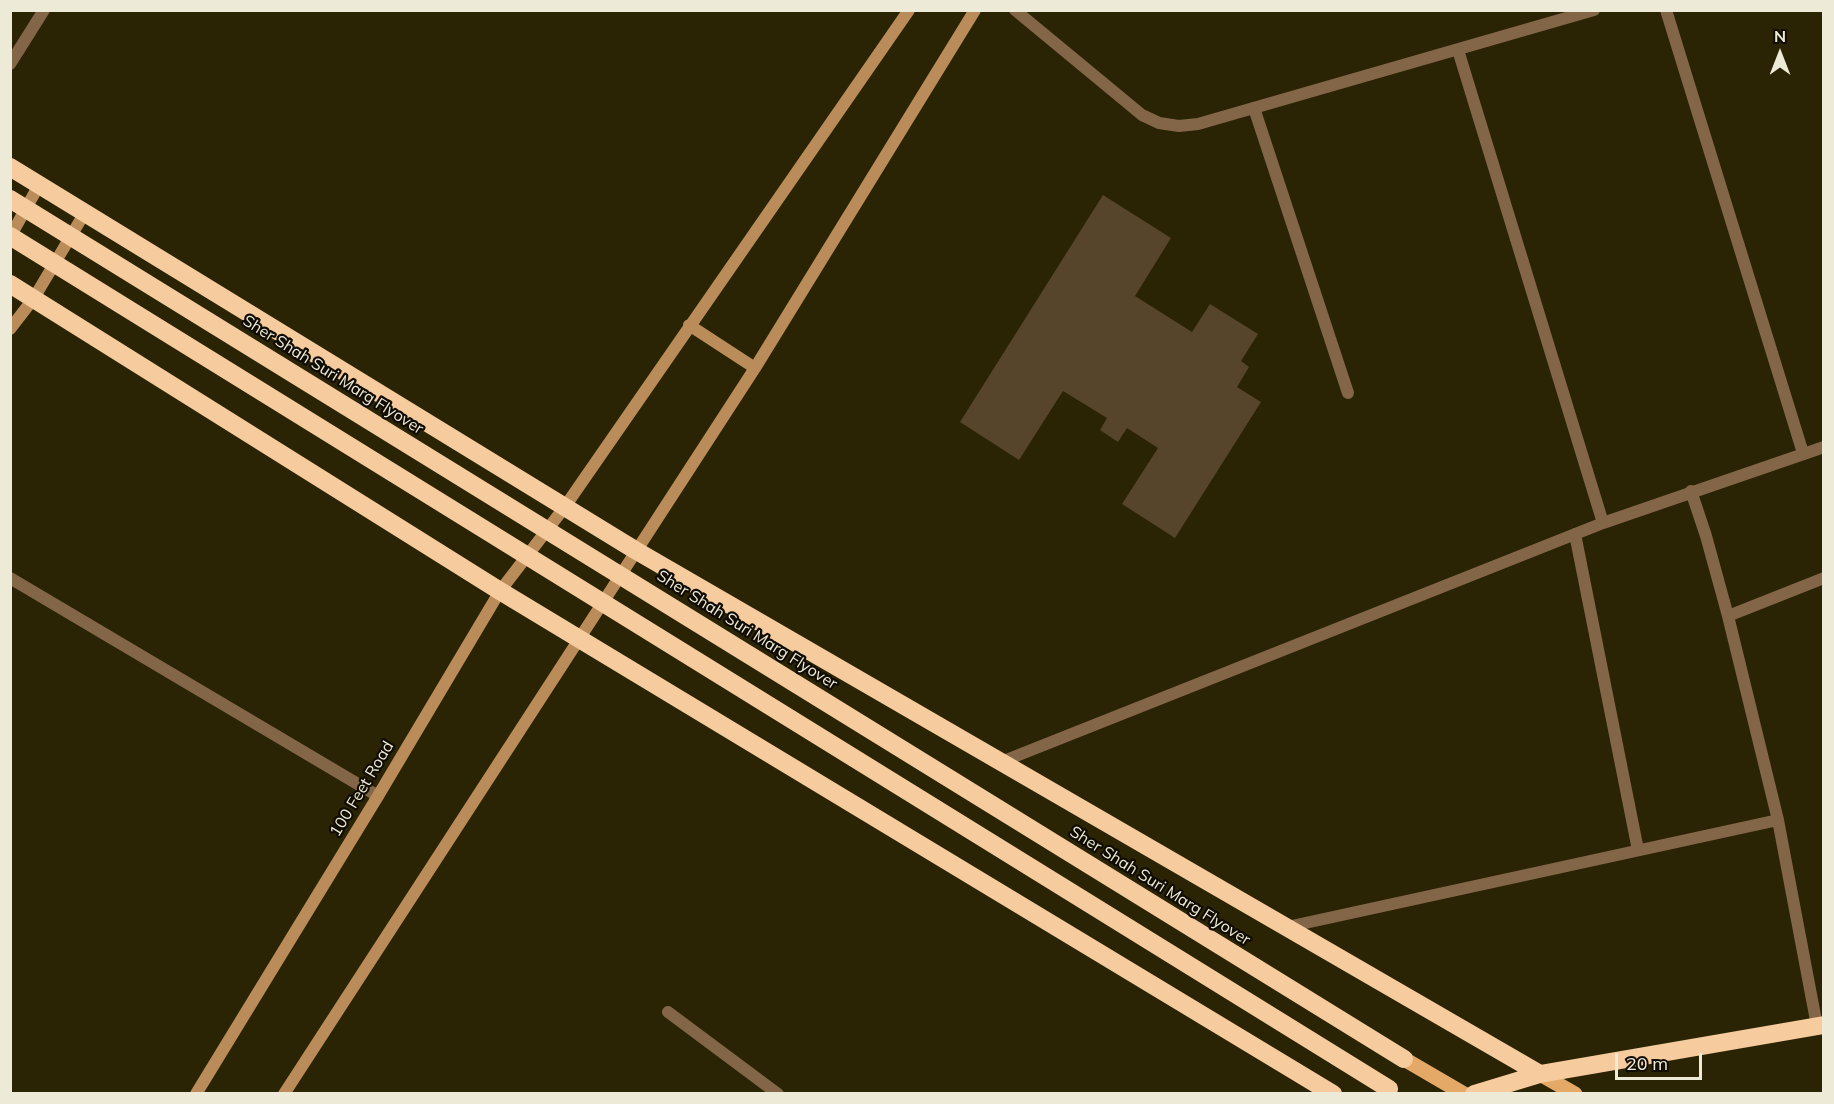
<!DOCTYPE html>
<html>
<head>
<meta charset="utf-8">
<style>
  body { margin:0 }
  #map { position:relative; width:1834px; height:1104px; overflow:hidden; background:#2a2304; font-family:Mulish,sans-serif }
  canvas { display:block }
  .frame { position:absolute; inset:0; border:12px solid #eeead8; pointer-events:none }
  .north { position:absolute; left:1750px; top:24px; width:60px; height:60px; -webkit-text-stroke:4px #100c03; paint-order:stroke; rotate:0deg; font-size:16px; font-weight:700; line-height:24px; text-align:center; color:#eeead8 }
  .north::after { content:''; display:block; margin:auto; width:21px; height:27px; background:#eeead8; clip-path:polygon(50% 0,100% 100%,50% 72%,0 100%) }
  .scale { position:absolute; left:1615px; top:1053px; width:87px; height:27px; box-sizing:border-box; border:3px solid #eeead8; border-top:0; padding-left:8px; font-size:18px; line-height:21px; white-space:nowrap; color:#eeead8; -webkit-text-stroke:4px #100c03; paint-order:stroke }
</style>
</head>
<body>
<div id="map">
<canvas width="1834" height="1104"></canvas>
<div class="frame"></div>
<div class="north">N</div>
<div class="scale">20 m</div>
</div>
<script>
const g = document.querySelector('canvas').getContext('2d');
g.lineJoin = 'round';
function fill(path, color) { g.fillStyle = color; g.fill(path, 'evenodd'); }
const shape = rows => new Path2D(rows.map(r => 'M' + r).join(''));
function strokePath(path, color, width, dash) { g.strokeStyle = color; g.lineWidth = width; g.lineCap = dash ? 'butt' : 'round'; g.setLineDash(dash || []); g.stroke(path); }
function write(font, color, halo, rows, align = 'center') {
  g.font = font + ' Mulish,sans-serif'; g.lineWidth = 4.5; g.setLineDash([]); g.textBaseline = 'middle'; g.strokeStyle = halo; g.fillStyle = color; for (const [text, x, y, turn = 0] of rows) {
    g.save(); g.translate(x, y); g.rotate((+turn || 0) * Math.PI / 180); g.textAlign = isNaN(turn) ? turn : align; if (halo) g.strokeText(text, 0, 0); g.fillText(text, 0, 0); g.restore();
  }
}
fill(shape([
  [1103,195,1171,238,1135,296,1192,332,1210,304,1258,334,1241,361,1249,367,1237,387,1261,402,1175,538,1122,504,1158,448,1127,428,1118,442,1100,430,1107,418,1063,391,1019,460,960,422]
]), '#56452a');
strokePath(shape([
  [10,64,44,10],
  [1254,108,1348,393]
]), '#836647', 12);
strokePath(shape([
  [1015,10,1142,115,1159,123,1179,126,1198,124,1594,10],
  [1666,10,1803,453],
  [1691,491,1706,536,1728,616,1778,820,1817,1026],
  [1603,523,1824,447],
  [1575,534,1638,850],
  [10,578,378,796],
  [1728,616,1824,578],
  [1001,762,1603,523,1458,50],
  [1287,927,1778,820],
  [668,1012,778,1094]
]), '#836647', 12);
strokePath(shape([
  [10,237,39,185],
  [689,325,755,368],
  [10,329,34,298,84,214],
  [196,1094,378,796,500,591,564,508,909,10],
  [284,1094,755,368,975,10]
]), '#ba8c59', 12);
strokePath(shape([
  [1404,1059,1464,1094],
  [1540,1074,1575,1094]
]), '#e4a966', 15);
strokePath(shape([
  [10,167,635,550,1540,1074],
  [10,284,500,591,1333,1094],
  [1474,1094,1540,1074,1824,1025]
]), '#f6cb9d', 18);
strokePath(shape([
  [10,199,1404,1059],
  [10,236,1389,1089]
]), '#f6cb9d', 18);
write('16px', '#eeead8', '#100c03', [
  ["Sher Shah Suri Marg Flyover",333,375,32],
  ["Sher Shah Suri Marg Flyover",747,630,32],
  ["100 Feet Road",362,789,-59],
  ["Sher Shah Suri Marg Flyover",1160,886,32]
]);
</script>
</body>
</html>
